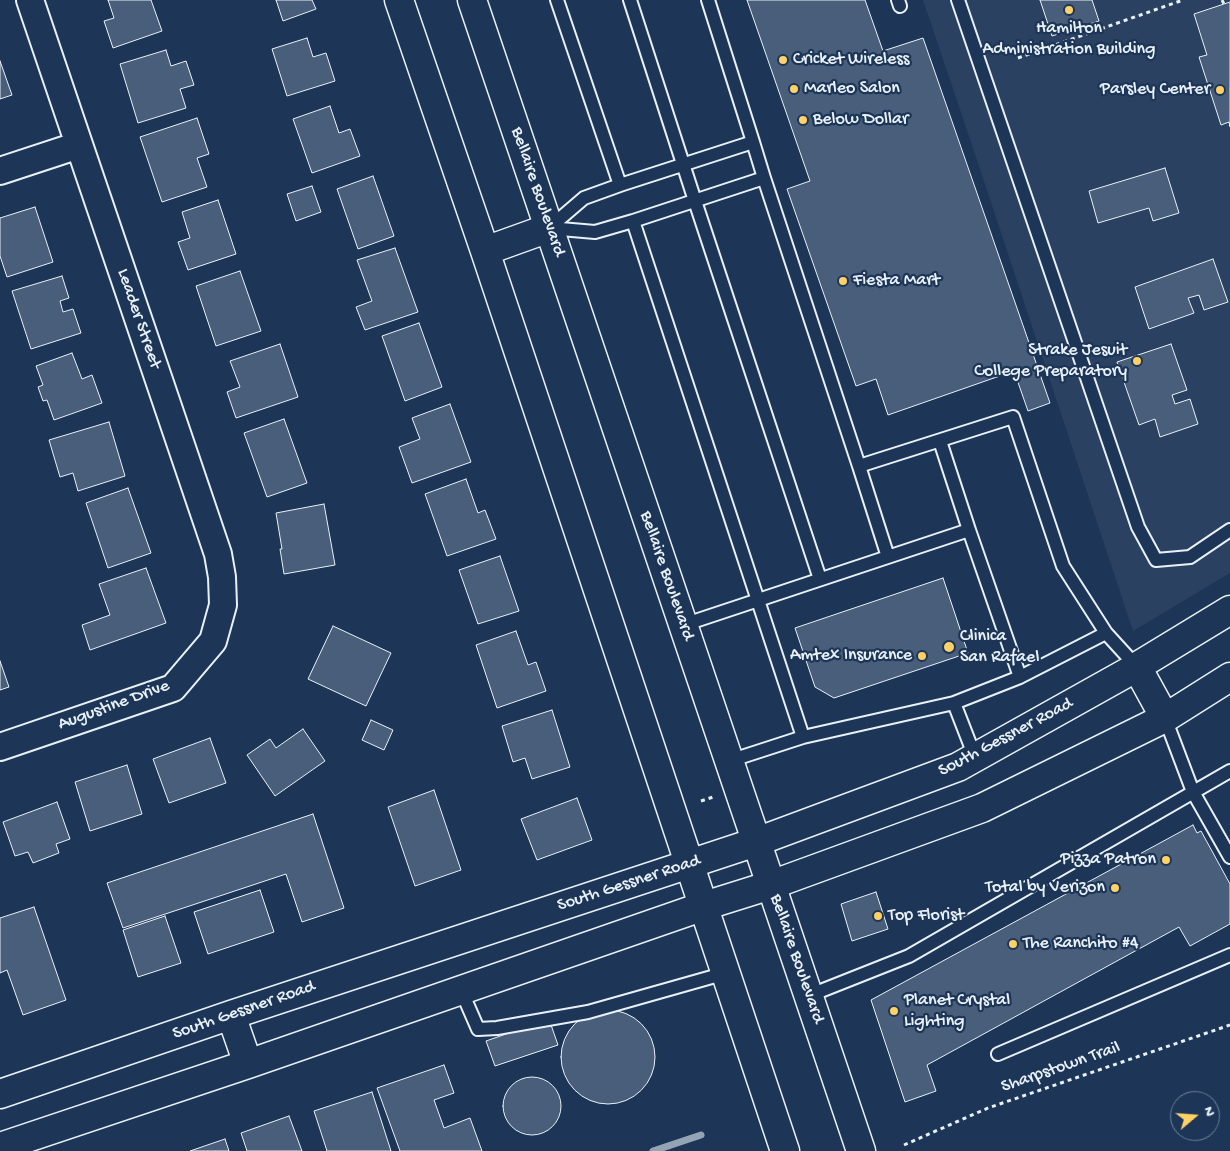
<!DOCTYPE html>
<html>
<head>
<meta charset="utf-8">
<style>
  body { margin:0 }
  #map { position:relative; width:1230px; height:1151px; overflow:hidden; background:#1d3557; font-family:"Gochi Hand",sans-serif }
  canvas { display:block }
  .north { position:absolute; left:1170px; top:1091px; width:50px; height:50px; box-sizing:border-box; background:#1d3557; border:1px solid #6e8097; border-radius:50%; rotate:72deg; font-size:14px; font-weight:700; line-height:20px; text-align:center; color:#e8f1f8 }
  .north::after { content:''; display:block; margin:auto; width:18px; height:22px; background:#ffd166; clip-path:polygon(50% 0,100% 100%,50% 72%,0 100%) }
</style>
</head>
<body>
<div id="map">
<canvas width="1230" height="1151"></canvas>
<div class="north">N</div>
</div>
<script>
const g = document.querySelector('canvas').getContext('2d');
g.lineJoin = 'round';
function fill(path, color) { g.fillStyle = color; g.fill(path, 'evenodd'); }
const shape = rows => new Path2D(rows.map(r => 'M' + r).join(''));
function strokePath(path, color, width, dash) { g.strokeStyle = color; g.lineWidth = width; g.lineCap = dash ? 'butt' : 'round'; g.setLineDash(dash || []); g.stroke(path); }
function write(font, color, halo, rows, align = 'center') {
  g.font = font + ' "Gochi Hand",sans-serif'; g.lineWidth = 4.5; g.setLineDash([]); g.textBaseline = 'middle'; g.strokeStyle = halo; g.fillStyle = color; for (const [text, x, y, turn = 0] of rows) {
    g.save(); g.translate(x, y); g.rotate((+turn || 0) * Math.PI / 180); g.textAlign = isNaN(turn) ? turn : align; if (halo) g.strokeText(text, 0, 0); g.fillText(text, 0, 0); g.restore();
  }
}
fill(shape([
  [923,0,1230,0,1230,573,1133,631,973,148]
]), '#2a4162');
strokePath(shape([
  [653,1151,701,1135]
]), '#95a4b5', 7);
const building = shape([
  [108,0,151,0,162,31,113,48,104,21,114,18,108,0],
  [276,0,312,0,316,9,283,21,276,0],
  [747,0,865,0,883,51,923,38,1050,403,1028,411,1014,371,888,415,876,379,856,386,787,189,810,181,747,0],
  [1040,0,1092,0,1099,21,1052,36,1040,0],
  [1230,2,1230,127,1229,122,1221,125,1199,57,1207,55,1194,14,1230,2],
  [307,38,313,57,326,53,335,81,287,96,272,49,307,38],
  [166,50,171,66,186,61,194,85,180,89,186,108,138,123,120,64,166,50],
  [0,61,12,95,0,99,0,61],
  [330,106,339,133,350,129,360,156,312,173,293,119,330,106],
  [197,118,209,154,197,158,207,187,162,202,140,137,197,118],
  [1165,168,1179,213,1153,221,1149,208,1098,223,1089,191,1165,168],
  [373,176,394,236,358,249,337,189,373,176],
  [312,186,321,212,296,221,287,194,312,186],
  [218,200,236,254,188,270,178,242,190,238,182,212,218,200],
  [35,207,53,262,7,277,0,256,0,218,35,207],
  [395,248,418,312,365,330,356,307,372,301,357,260,395,248],
  [1213,259,1228,302,1204,310,1199,295,1188,298,1194,313,1149,329,1135,287,1213,259],
  [240,271,261,331,216,346,196,286,240,271],
  [62,276,69,298,60,301,63,312,73,309,81,333,31,349,12,291,62,276],
  [419,323,442,387,405,401,382,336,419,323],
  [280,344,298,397,236,418,227,392,240,387,230,361,280,344],
  [1171,344,1187,390,1172,395,1175,404,1190,399,1198,424,1160,437,1155,419,1139,425,1117,362,1171,344],
  [72,353,82,379,92,375,102,403,54,420,47,400,43,401,38,387,43,385,36,366,72,353],
  [450,404,471,462,412,483,399,447,420,439,412,418,450,404],
  [284,419,307,483,267,497,244,433,284,419],
  [109,422,125,476,78,491,73,473,60,477,49,440,109,422],
  [466,479,478,513,485,510,496,539,447,556,425,494,466,479],
  [128,488,151,553,108,568,86,503,128,488],
  [324,504,335,565,284,574,280,549,282,549,276,513,324,504],
  [500,556,519,611,478,624,459,570,500,556],
  [146,568,166,623,90,650,82,625,110,615,99,584,146,568],
  [943,578,968,653,834,698,815,687,795,628,943,578],
  [333,626,391,653,366,706,308,679,333,626],
  [516,631,528,665,536,662,546,691,497,708,476,645,516,631],
  [0,661,9,687,0,690,0,661],
  [552,710,570,767,532,779,525,758,513,762,502,726,552,710],
  [371,720,393,730,384,750,362,740,371,720],
  [303,729,325,761,275,796,247,755,270,739,276,748,303,729],
  [210,738,226,783,169,803,153,759,210,738],
  [127,765,142,814,90,831,75,782,127,765],
  [434,790,461,870,415,886,388,807,434,790],
  [577,798,592,840,537,860,521,819,577,798],
  [57,802,70,839,56,844,59,853,33,863,28,852,15,856,3,822,57,802],
  [313,814,344,908,302,922,286,874,123,928,107,883,313,814],
  [1193,825,1197,833,1201,831,1230,884,1230,924,1190,946,1179,927,927,1065,936,1091,905,1102,871,1000,1193,825],
  [260,890,274,932,208,954,194,912,260,890],
  [876,892,888,929,852,941,841,904,876,892],
  [34,907,66,1000,23,1015,7,970,0,973,0,918,34,907],
  [165,916,181,963,138,977,123,930,165,916],
  '561 1057a47 47 0 1 1 94 0a47 47 0 1 1-94 0Z',
  [549,1019,558,1045,495,1066,486,1041,549,1019],
  [444,1065,454,1093,434,1100,444,1128,470,1118,482,1151,400,1151,377,1088,444,1065],
  '503 1106a29 29 0 1 1 58 0a29 29 0 1 1-58 0Z',
  [372,1092,391,1151,327,1151,314,1111,372,1092],
  [289,1116,302,1151,247,1151,241,1133,289,1116],
  [225,1139,229,1151,190,1151,225,1139]
]);
fill(building, '#495e7a');
strokePath(building, '#e8f1f8', 1);
const lane = shape([
  [557,0,620,185],
  [630,0,695,201,820,579],
  [898,0,900,6],
  [958,0,1138,527,1156,560,1190,557,1230,530],
  [753,142,764,178],
  [633,221,803,737,954,703,975,757],
  [549,228,595,232,633,221,764,178,859,466,1013,417,1063,566,1106,633,1137,667],
  [549,228,584,198,620,185,753,142,708,0],
  [940,441,969,530],
  [859,466,888,557],
  [683,625,969,530,1020,677],
  [954,703,1020,677,1106,633],
  [1165,718,1193,792,1230,857],
  [729,761,803,737],
  [461,990,478,1029,497,1028,588,1012,726,973],
  [808,996,909,956,1230,771],
  [998,1054,1230,955]
]);
const street = shape([
  [0,171,79,145],
  [0,747,173,688,213,641,223,605,222,577,218,554,30,0]
]);
const secondary = shape([
  [1137,667,1165,718],
  [231,1015,248,1064],
  [0,1094,231,1015,756,842,958,767,1128,672,1230,610],
  [0,1147,248,1064,704,906,771,885,982,808,1165,718,1230,677]
]);
const primary = shape([
  [399,0,485,251,785,1151],
  [472,0,861,1151],
  [485,251,549,228]
]);
strokePath(lane, '#e8f1f8', 16);
strokePath(street, '#e8f1f8', 30);
strokePath(secondary, '#e8f1f8', 31);
strokePath(primary, '#e8f1f8', 31);
strokePath(shape([
  [1222,0,1224,4],
  [1018,58,1183,0],
  [701,801,713,797],
  [904,1145,988,1108,1230,1025]
]), '#e8f1f8', 3, [4, 4]);
strokePath(lane, '#1d3557', 12);
strokePath(street, '#1d3557', 26);
strokePath(secondary, '#1d3557', 28);
strokePath(primary, '#1d3557', 28);
for (const [x, y, r, color] of [
  [1069,10,5,"#ffd166"],
  [783,60,5,"#ffd166"],
  [794,89,5,"#ffd166"],
  [1220,90,5,"#ffd166"],
  [803,120,5,"#ffd166"],
  [843,281,5,"#ffd166"],
  [1137,361,5,"#ffd166"],
  [949,647,6,"#ffd166"],
  [922,656,5,"#ffd166"],
  [1166,860,5,"#ffd166"],
  [1115,888,5,"#ffd166"],
  [878,916,5,"#ffd166"],
  [1013,944,5,"#ffd166"],
  [894,1011,5,"#ffd166"]
]) { const dot = new Path2D(); dot.arc(x, y, r, 0, 2 * Math.PI); g.fillStyle = color; g.fill(dot); strokePath(dot, '#1d3557', 2); }
write('18px', '#e8f1f8', '#1d3557', [
  ["Hamilton",1069,29,"center"],
  ["Administration Building",1069,50,"center"],
  ["Cricket Wireless",793,60],
  ["Marleo Salon",804,89],
  ["Parsley Center",1210,90,"right"],
  ["Below Dollar",813,120],
  ["Fiesta Mart",853,281],
  ["Strake Jesuit",1127,351,"right"],
  ["College Preparatory",1127,372,"right"],
  ["Clinica",960,637],
  ["San Rafael",960,658],
  ["Amtex Insurance",912,656,"right"],
  ["Pizza Patron",1156,860,"right"],
  ["Total by Verizon",1105,888,"right"],
  ["Top Florist",888,916],
  ["The Ranchito #4",1023,944],
  ["Planet Crystal",904,1001],
  ["Lighting",904,1022]
], 'left');
write('18px', '#e8f1f8', '#1d3557', [
  ["Bellaire Boulevard",537,192,71],
  ["Leader Street",138,319,71],
  ["Bellaire Boulevard",666,576,71],
  ["Augustine Drive",114,706,-20],
  ["South Gessner Road",1006,738,-28],
  ["South Gessner Road",629,884,-18],
  ["Bellaire Boulevard",796,959,71],
  ["South Gessner Road",244,1011,-19],
  ["Sharpstown Trail",1061,1068,-19]
]);
</script>
</body>
</html>
